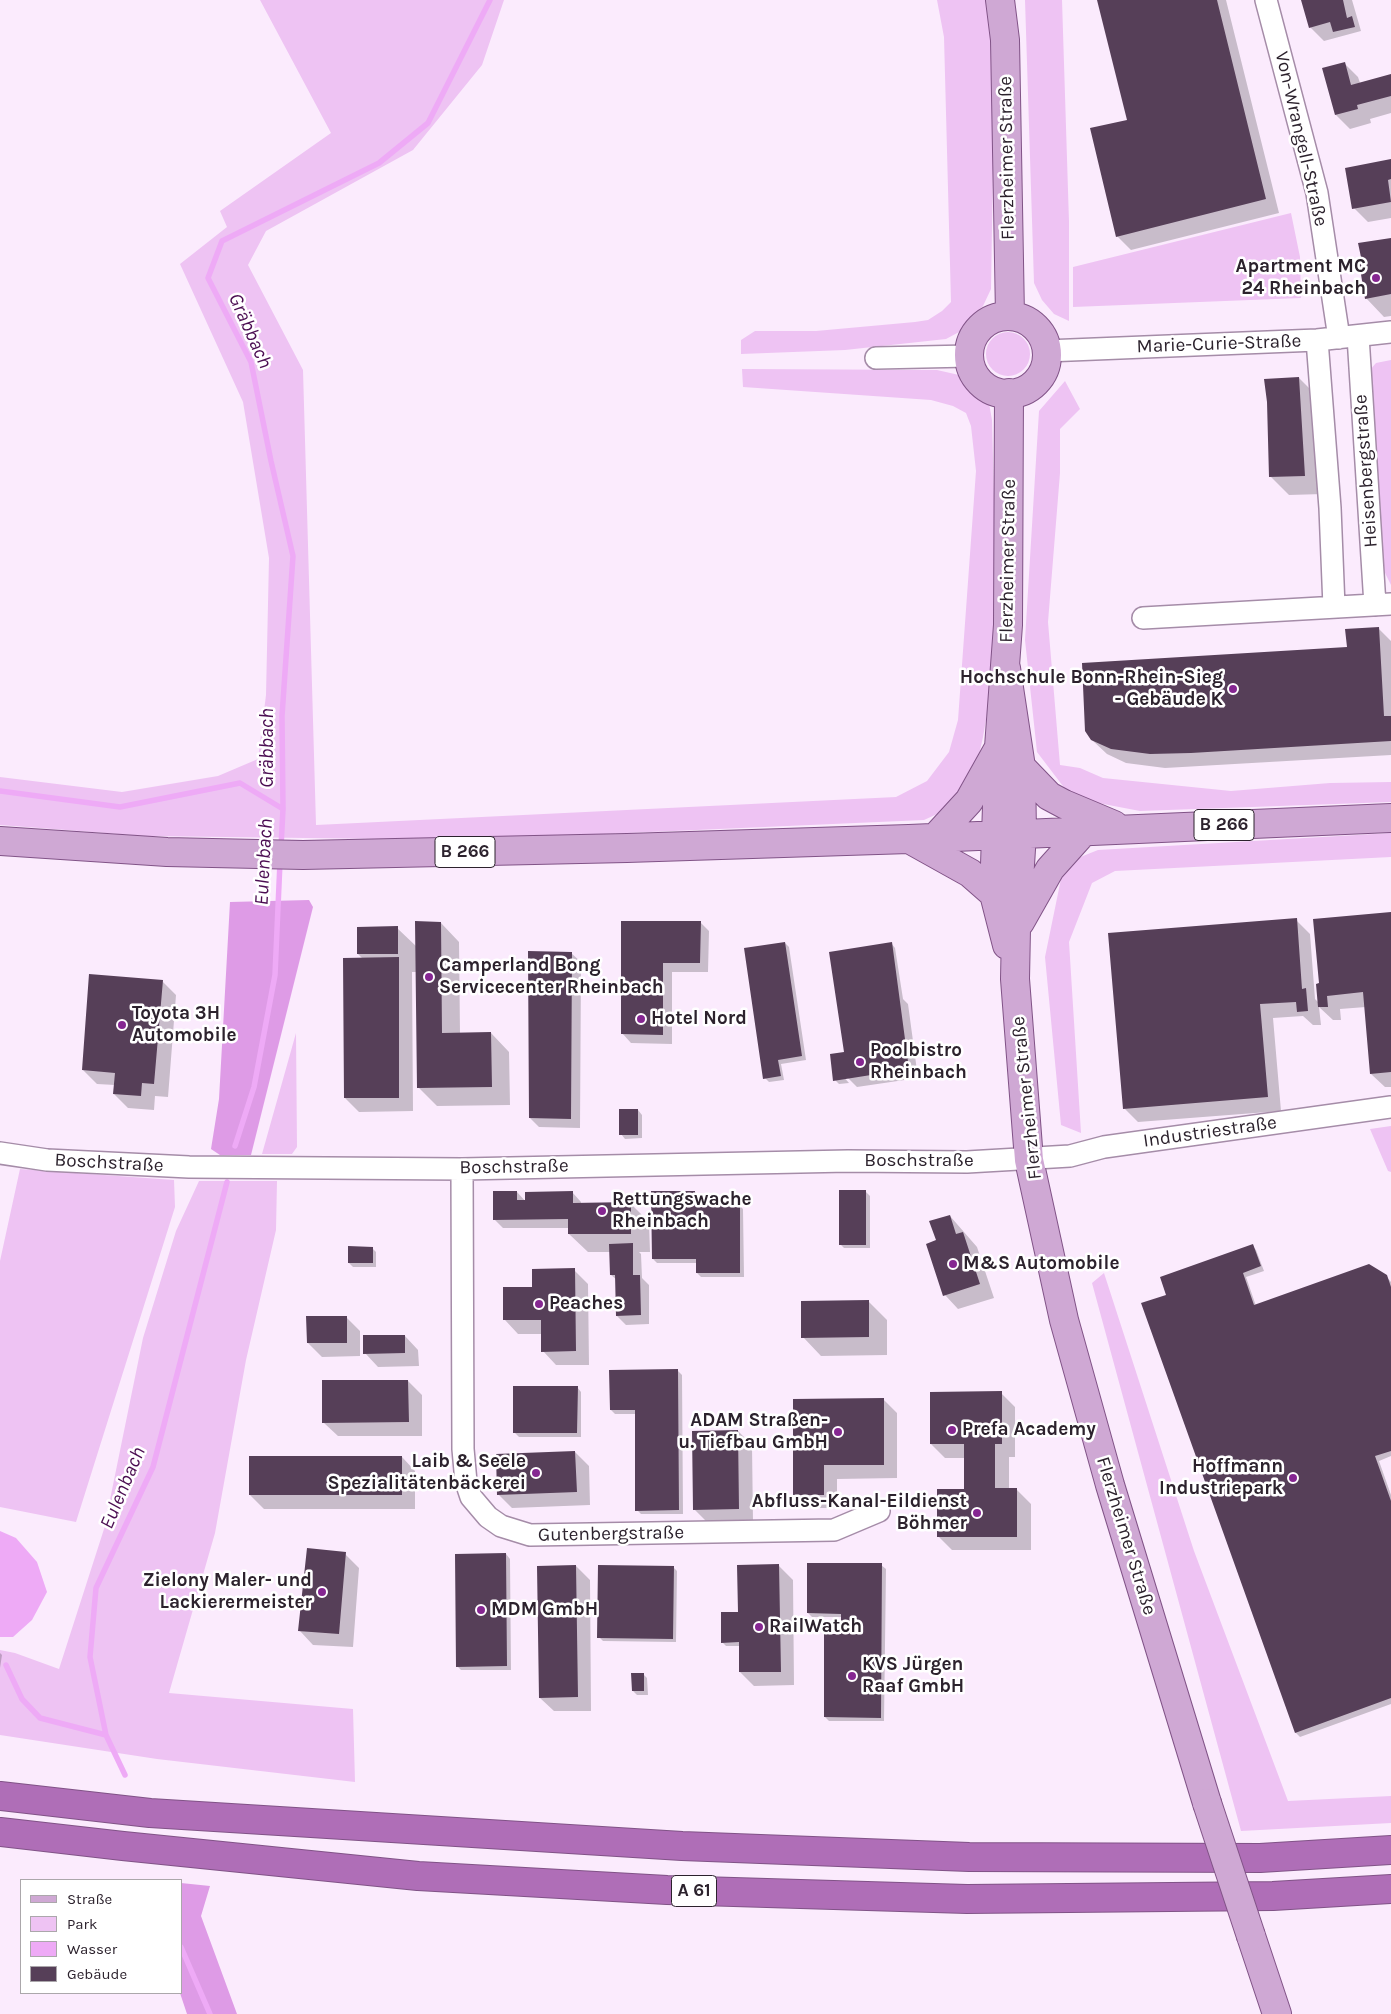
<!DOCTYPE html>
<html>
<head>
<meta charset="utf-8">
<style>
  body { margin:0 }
  #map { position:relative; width:1391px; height:2014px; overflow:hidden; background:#fbebfd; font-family:Karla,sans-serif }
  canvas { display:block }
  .legend { position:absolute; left:20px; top:1879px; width:162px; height:115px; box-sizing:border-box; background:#fff; border:1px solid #aba7ab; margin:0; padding:6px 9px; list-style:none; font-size:15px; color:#2c222d }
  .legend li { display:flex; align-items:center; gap:10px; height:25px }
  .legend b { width:25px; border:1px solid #aba7ab }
</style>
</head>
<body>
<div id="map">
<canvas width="1391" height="2014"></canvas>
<ul class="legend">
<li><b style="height:6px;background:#cfa8d4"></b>Straße</li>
<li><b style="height:14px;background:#eec3f3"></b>Park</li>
<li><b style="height:14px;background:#eeaaf6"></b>Wasser</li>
<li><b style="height:14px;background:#563f58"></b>Gebäude</li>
</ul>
</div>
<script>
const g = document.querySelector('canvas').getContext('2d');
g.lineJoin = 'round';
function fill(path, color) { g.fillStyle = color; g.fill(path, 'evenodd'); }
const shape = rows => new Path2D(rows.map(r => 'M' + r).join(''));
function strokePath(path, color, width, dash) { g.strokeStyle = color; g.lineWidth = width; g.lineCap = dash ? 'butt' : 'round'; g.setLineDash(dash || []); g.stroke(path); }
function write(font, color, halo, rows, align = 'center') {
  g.font = font + ' Karla,sans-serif'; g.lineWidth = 5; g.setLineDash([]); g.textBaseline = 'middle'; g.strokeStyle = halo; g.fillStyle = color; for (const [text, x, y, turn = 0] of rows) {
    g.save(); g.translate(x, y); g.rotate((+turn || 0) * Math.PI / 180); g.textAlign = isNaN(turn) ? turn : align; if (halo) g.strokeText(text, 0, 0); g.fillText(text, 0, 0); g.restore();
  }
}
fill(shape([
  [260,0,504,0,482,65,413,150,266,231,248,265,303,370,316,825,896,797,927,781,949,752,958,720,976,471,971,426,966,413,953,406,931,400,743,387,742,369,937,370,959,375,989,403,992,420,996,573,990,697,983,737,976,769,946,810,924,820,468,840,145,836,0,825,0,777,122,792,218,776,258,759,266,695,269,558,243,402,180,264,227,227,220,211,331,133],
  [937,0,990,0,995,41,991,289,983,306,961,331,946,339,845,350,741,354,741,340,755,331,816,331,915,322,928,320,942,311,951,302,944,37],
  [1025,0,1062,0,1069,222,1069,321,1054,314,1042,300,1034,283],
  [1291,213,1300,257,1301,298,1073,307,1073,267],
  '986 354a22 22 0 1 1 44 0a22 22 0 1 1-44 0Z',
  [1391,360,1391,585,1383,569,1369,371,1376,363],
  [1065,381,1080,409,1060,429,1060,473,1048,622,1060,765,1080,768,1103,778,1231,791,1330,783,1391,782,1391,802,1140,811,1072,798,1037,752,1025,640,1039,411],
  [1391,833,1391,857,1115,871,1092,883,1069,942,1081,1133,1061,1125,1045,957,1063,869,1078,858,1098,850],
  [296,1033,297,1147,292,1154,262,1154],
  [1391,1126,1391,1172,1388,1171,1370,1129],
  [20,1169,174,1180,175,1207,76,1522,0,1507,0,1261],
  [199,1181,277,1181,276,1230,246,1360,215,1533,169,1693,353,1709,355,1782,157,1759,0,1735,0,1650,15,1653,59,1669,104,1529,143,1338,176,1231],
  [1104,1273,1194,1551,1288,1801,1391,1796,1391,1823,1241,1831,1092,1283]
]), '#eec3f3');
fill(shape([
  [309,900,313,907,251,1155,220,1155,211,1149,219,1099,230,902],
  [181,1883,210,1886,201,1916,237,2014,187,2014,180,1993,181,1993]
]), '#de9be6');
fill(shape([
  [0,1531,16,1538,37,1562,47,1592,32,1620,13,1637,0,1637]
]), '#eeaaf6');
fill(shape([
  [1099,0,1226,0,1279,213,1131,250,1117,236,1128,120],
  [1303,0,1352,0,1361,31,1324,41,1310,27],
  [1344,63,1358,77,1360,83,1391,75,1391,113,1370,119,1371,123,1350,129,1336,115],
  [1391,161,1391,218,1368,222,1354,208],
  [1391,239,1391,316,1384,317,1366,298,1363,263],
  [1299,378,1317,396,1323,494,1289,495,1270,476],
  [1378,628,1391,641,1391,755,1165,768,1126,763,1107,754,1092,740,1348,648],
  [1391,914,1391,1087,1385,1087,1371,1074,1366,1007,1340,1009,1341,1020,1333,1020,1319,1007,1321,1025,1313,1025,1303,1016,1273,1018,1281,1111,1138,1122,1124,1108,1296,920,1310,934,1315,999,1319,1003],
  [622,922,700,922,709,931,708,972,672,972,672,1044,631,1043,622,1033],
  [441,923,459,942,460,1034,491,1033,509,1052,510,1105,437,1106,418,1087,417,972,412,972,413,1111,359,1112,345,1098,363,959,358,954,397,928,417,947],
  [785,943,789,947,806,1060,781,1064,784,1080,769,1082,765,1078],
  [891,943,895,948,903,999,908,1004,918,1078,857,1087,844,1074,842,1075,849,1083,839,1084,835,1080],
  [571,953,581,962,580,1128,539,1127,530,1118],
  [162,981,176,995,168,1097,155,1096,154,1110,128,1108,114,1094,115,1085,97,1084,83,1070],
  [638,1110,642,1115,642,1138,625,1139,621,1134],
  [517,1192,527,1203,572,1192,581,1202,581,1204,631,1204,649,1222,650,1252,639,1252,641,1254,642,1278,649,1285,649,1324,626,1325,617,1316,617,1280,611,1275,611,1252,588,1252,569,1234,569,1228,503,1228,494,1219],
  [695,1192,699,1196,699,1205,739,1205,743,1209,744,1277,701,1277,697,1273,697,1263,657,1263,653,1259],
  [866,1192,870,1196,870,1248,844,1248,840,1244],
  [950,1216,977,1247,994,1298,958,1309,945,1295,937,1241],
  [1252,1245,1256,1250,1264,1271,1246,1277,1256,1306,1386,1276,1391,1282,1391,1456,1379,1461,1391,1495,1391,1704,1300,1737,1296,1733,1168,1295],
  [372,1248,376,1252,376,1267,353,1267,349,1263],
  [574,1270,588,1284,589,1365,556,1365,543,1351,542,1334,518,1334,505,1320,534,1288],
  [868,1301,887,1320,887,1355,821,1356,803,1337],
  [346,1317,360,1331,360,1356,322,1357,308,1343],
  [405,1336,418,1350,419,1366,378,1367,365,1353],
  [678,1371,682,1375,683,1514,641,1514,637,1510,636,1414,615,1414,611,1410],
  [408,1381,422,1395,422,1436,338,1436,324,1423],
  [577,1387,581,1392,581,1437,519,1437,515,1433],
  [1001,1393,1015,1407,1015,1457,1009,1457,1009,1490,1017,1490,1031,1504,1031,1550,952,1550,938,1536,965,1490,965,1458,945,1458,931,1444],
  [883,1399,897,1413,897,1478,837,1479,837,1508,808,1508,794,1494],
  [738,1431,752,1445,753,1522,708,1523,694,1509],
  [575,1452,589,1466,590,1505,512,1508,498,1494],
  [402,1457,415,1471,415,1509,264,1509,250,1495],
  [345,1554,359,1568,353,1647,313,1645,300,1631],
  [506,1554,510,1559,511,1670,461,1670,457,1666],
  [881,1565,886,1569,884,1721,829,1721,825,1717,842,1635,843,1617,812,1617,808,1613],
  [576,1566,590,1580,591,1711,554,1711,540,1698],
  [779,1566,793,1580,794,1685,754,1686,740,1672,740,1646,726,1646,722,1642,739,1613],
  [673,1567,677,1571,676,1642,603,1641,599,1637],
  [0,1653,2,1655,0,1668],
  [643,1674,647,1678,648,1695,637,1695,633,1691]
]), '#0003');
strokePath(shape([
  [0,791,120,807,240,783,283,809],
  [281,847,283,809,282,716,293,556,271,461,251,362,208,278,222,241,379,163,428,123,490,0],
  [235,1146,254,1087,275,975,280,862],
  [6,1665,22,1699,40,1718,106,1735],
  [125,1775,106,1735,90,1657,96,1588,153,1467,227,1182],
  [181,1947,210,2014]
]), '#eeaaf6', 5.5);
fill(shape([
  [1097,0,1217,0,1266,199,1116,237,1090,128,1127,120],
  [1301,0,1343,0,1347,18,1352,16,1355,27,1333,32,1330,22,1309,28],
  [1345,62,1351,85,1391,74,1391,96,1357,105,1358,109,1335,115,1322,68],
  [1391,159,1391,179,1388,180,1391,202,1352,209,1345,168],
  [1391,238,1391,294,1365,299,1359,262,1362,262,1358,243],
  [1299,377,1305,476,1269,477,1267,402,1264,379],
  [1379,627,1384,716,1391,716,1391,741,1191,753,1150,754,1111,749,1091,740,1085,731,1082,663,1347,647,1345,629],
  [1391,912,1391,1072,1370,1074,1363,992,1327,996,1328,1007,1318,1007,1316,984,1319,983,1313,919],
  [1297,918,1302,989,1306,988,1308,1011,1297,1012,1296,1002,1260,1004,1268,1097,1123,1109,1108,933],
  [415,921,441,922,442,1033,491,1032,492,1087,417,1088],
  [621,921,701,921,700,963,663,963,663,1035,621,1034],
  [398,926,398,954,357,954,357,927],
  [785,942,802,1056,778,1060,781,1076,763,1079,744,948],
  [892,942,909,1069,833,1081,830,1054,844,1052,829,952],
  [528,951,572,952,571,1119,529,1118],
  [399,957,399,1098,344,1098,343,958],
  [89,974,163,980,154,1084,142,1083,141,1096,113,1094,115,1073,82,1070],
  [619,1109,638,1109,638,1135,619,1135],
  [839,1190,866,1190,866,1245,839,1245],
  [493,1191,517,1191,517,1200,525,1200,525,1192,573,1191,573,1203,631,1202,631,1234,568,1234,568,1219,493,1220],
  [651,1191,695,1191,695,1204,740,1204,740,1273,696,1273,696,1259,652,1259],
  [950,1215,956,1234,963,1232,980,1284,943,1296,926,1244,936,1240,929,1221],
  [633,1243,633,1275,640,1275,641,1315,616,1316,615,1275,610,1275,609,1244],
  [1253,1244,1261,1266,1243,1273,1254,1305,1369,1264,1387,1275,1391,1287,1391,1451,1375,1456,1391,1501,1391,1698,1295,1733,1141,1303,1166,1295,1160,1277],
  [348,1246,373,1247,373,1263,348,1263],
  [575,1268,576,1351,541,1352,541,1320,503,1320,503,1287,532,1287,532,1269],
  [869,1300,869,1337,801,1338,801,1301],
  [306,1316,347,1316,347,1343,307,1343],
  [363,1335,405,1335,405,1353,363,1354],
  [678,1369,679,1510,635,1511,635,1410,610,1410,609,1370],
  [322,1380,408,1380,409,1422,322,1423],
  [513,1386,578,1386,577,1433,513,1433],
  [1002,1391,1002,1444,995,1444,995,1488,1017,1488,1017,1537,937,1537,937,1489,964,1489,964,1444,930,1444,930,1392],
  [884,1398,884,1465,824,1465,824,1495,793,1495,793,1399],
  [738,1430,739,1509,693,1510,692,1431],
  [575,1451,577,1492,497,1495,496,1454],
  [249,1456,402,1456,402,1495,249,1495],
  [307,1548,346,1552,339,1634,298,1631],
  [506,1553,507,1666,456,1667,455,1554],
  [807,1563,882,1563,881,1718,824,1717,824,1634,841,1634,841,1614,807,1613],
  [779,1564,781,1672,739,1672,739,1642,721,1643,721,1612,738,1612,737,1565],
  [576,1565,578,1697,539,1698,537,1566],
  [598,1565,674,1566,673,1639,597,1638],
  [631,1673,644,1673,644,1691,632,1691]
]), '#563f58');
const minor = shape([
  [1266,0,1317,193,1339,338],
  [1358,336,1375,605],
  [1317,340,1330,508,1334,607],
  [1046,351,1317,340,1391,332],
  [876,358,969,356],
  [1143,618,1391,604],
  [0,1153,47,1160,189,1167,462,1169,848,1161,967,1162,1070,1156,1104,1147,1391,1107],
  [462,1169,463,1449,466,1482,471,1497,488,1517,501,1526,530,1535,834,1530,879,1511]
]);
const major = shape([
  [1000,0,1005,40,1010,316],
  '969 355a39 39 0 1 1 78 0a39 39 0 1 1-78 0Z',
  [1006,668,1021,767,1022,833,1016,929,1015,979,1029,1160,1064,1320,1110,1485,1207,1803],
  [1021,767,1049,796,1064,804,1114,825],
  [935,838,969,801,997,751],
  [909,839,970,873,994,894],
  [0,841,167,852,303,855,627,848,909,839,1391,818],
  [1020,922,1050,869,1085,830],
  [1007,945,994,894,999,747,1008,625,1009,393],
  [1251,1936,1277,2014]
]);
const highway = shape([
  [0,1796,150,1813,682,1846,969,1857,1260,1858,1391,1850],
  [0,1832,123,1846,418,1876,667,1890,967,1899,1273,1896,1391,1889]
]);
strokePath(minor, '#a58ca8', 24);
strokePath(major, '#815387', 30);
strokePath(highway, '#815387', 30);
strokePath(minor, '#fff', 21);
strokePath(major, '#cfa8d4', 28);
strokePath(highway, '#af6eb7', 28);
const majorBridge = shape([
  [1207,1803,1251,1936]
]);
strokePath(majorBridge, '#815387', 30, []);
strokePath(majorBridge, '#cfa8d4', 28);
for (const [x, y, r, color] of [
  [1376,278,5,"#852691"],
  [1233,689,5,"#852691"],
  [429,977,5,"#852691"],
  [641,1019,5,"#852691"],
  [122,1025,5,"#852691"],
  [860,1062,5,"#852691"],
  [602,1211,5,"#852691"],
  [953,1264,5,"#852691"],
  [539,1304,5,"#852691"],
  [952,1430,5,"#852691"],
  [838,1432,5,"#852691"],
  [536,1473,5,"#852691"],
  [1293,1478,5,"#852691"],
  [977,1513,5,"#852691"],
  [322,1592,5,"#852691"],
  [481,1610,5,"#852691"],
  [759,1627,5,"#852691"],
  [852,1676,5,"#852691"]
]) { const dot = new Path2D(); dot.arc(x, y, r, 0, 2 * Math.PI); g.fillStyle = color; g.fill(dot); strokePath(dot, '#fff', 2); }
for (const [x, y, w] of [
  [1224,825,60],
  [465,852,60],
  [694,1891,45]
]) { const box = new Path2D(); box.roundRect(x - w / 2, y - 15.5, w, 31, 4); g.fillStyle = '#fff'; g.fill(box); strokePath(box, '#2c222d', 1); }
write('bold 18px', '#2c222d', null, [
  ["B 266",1224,825],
  ["B 266",465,852],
  ["A 61",694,1891]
]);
write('19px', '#2c222d', '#fff', [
  ["Von-Wrangell-Straße",1301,139,77],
  ["Flerzheimer Straße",1007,158,-91],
  ["Marie-Curie-Straße",1219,344,-2],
  ["Heisenbergstraße",1366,471,-94],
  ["Flerzheimer Straße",1008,561,-89],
  ["Flerzheimer Straße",1027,1098,-96],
  ["Industriestraße",1210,1132,-8],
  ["Boschstraße",919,1161],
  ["Boschstraße",109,1163,3],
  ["Boschstraße",514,1167,-1],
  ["Gutenbergstraße",611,1534,-1],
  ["Flerzheimer Straße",1126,1536,73]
]);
write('bold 19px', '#2c222d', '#fff', [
  ["Apartment MC",1366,267,"right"],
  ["24 Rheinbach",1366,289,"right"],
  ["Hochschule Bonn-Rhein-Sieg",1223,678,"right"],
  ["- Gebäude K",1223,700,"right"],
  ["Camperland Bong",439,966],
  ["Servicecenter Rheinbach",439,988],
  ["Toyota 3H",132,1014],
  ["Automobile",132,1036],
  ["Hotel Nord",651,1019],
  ["Poolbistro",870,1051],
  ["Rheinbach",870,1073],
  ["Rettungswache",612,1200],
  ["Rheinbach",612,1222],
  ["M&S Automobile",963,1264],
  ["Peaches",549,1304],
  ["ADAM Straßen-",828,1421,"right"],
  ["u. Tiefbau GmbH",828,1443,"right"],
  ["Prefa Academy",962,1430],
  ["Laib & Seele",526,1462,"right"],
  ["Spezialitätenbäckerei",526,1484,"right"],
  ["Hoffmann",1283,1467,"right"],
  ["Industriepark",1283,1489,"right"],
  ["Abfluss-Kanal-Eildienst",967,1502,"right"],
  ["Böhmer",967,1524,"right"],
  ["Zielony Maler- und",312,1581,"right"],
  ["Lackierermeister",312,1603,"right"],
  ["MDM GmbH",491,1610],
  ["RailWatch",769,1627],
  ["KVS Jürgen",862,1665],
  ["Raaf GmbH",862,1687]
], 'left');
write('italic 20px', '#4b0d52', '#fff', [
  ["Gräbbach",250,331,66],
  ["Gräbbach",267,748,-90],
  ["Eulenbach",264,862,-87],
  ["Eulenbach",123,1488,-67]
]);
</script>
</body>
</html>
